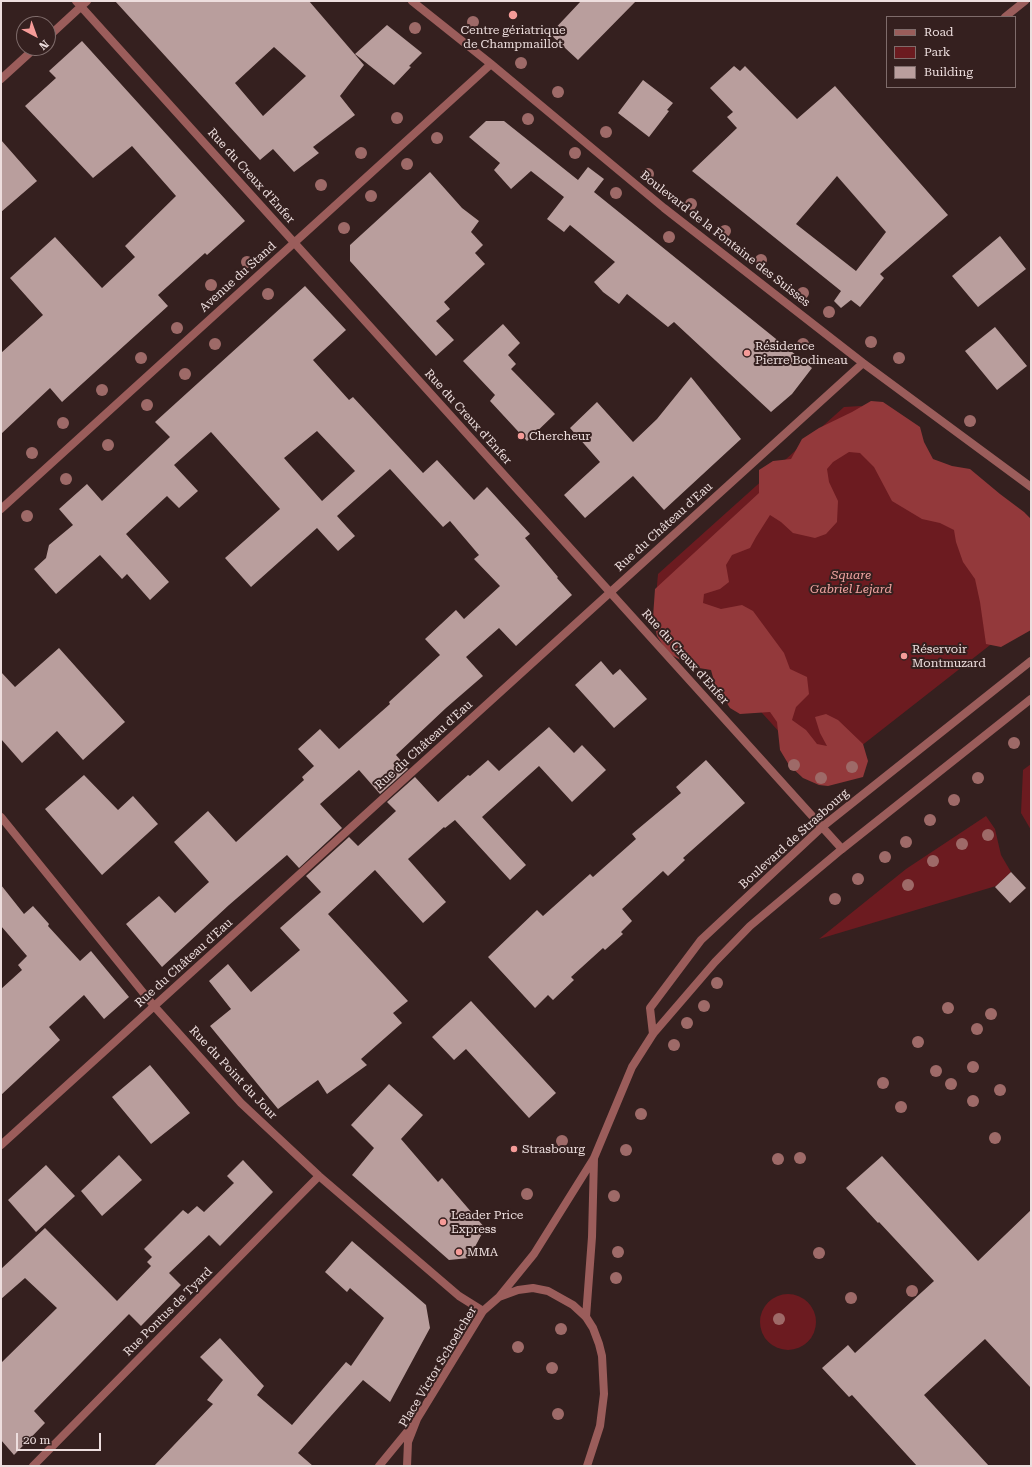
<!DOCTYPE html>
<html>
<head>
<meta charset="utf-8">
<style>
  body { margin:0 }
  #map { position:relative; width:1032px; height:1467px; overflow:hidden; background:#35201f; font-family:"Roboto Serif",serif }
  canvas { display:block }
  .frame { position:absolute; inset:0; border:2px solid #eddede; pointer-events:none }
  .legend { position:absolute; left:886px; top:16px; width:130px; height:72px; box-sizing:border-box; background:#35201f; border:1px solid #7f6c6b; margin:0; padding:5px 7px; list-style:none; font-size:12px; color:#eddede }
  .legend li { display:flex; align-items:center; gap:8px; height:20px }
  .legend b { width:20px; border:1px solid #7f6c6b }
  .north { position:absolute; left:16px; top:16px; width:40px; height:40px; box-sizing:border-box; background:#35201f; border:1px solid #7f6c6b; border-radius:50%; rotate:139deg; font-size:11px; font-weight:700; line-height:16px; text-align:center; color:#eddede }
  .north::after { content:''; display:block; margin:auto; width:14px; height:18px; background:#f59b98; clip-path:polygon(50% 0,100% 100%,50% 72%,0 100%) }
  .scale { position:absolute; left:16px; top:1433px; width:85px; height:18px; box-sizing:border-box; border:2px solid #eddede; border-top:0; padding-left:5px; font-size:12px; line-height:14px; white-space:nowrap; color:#eddede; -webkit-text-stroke:3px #35201f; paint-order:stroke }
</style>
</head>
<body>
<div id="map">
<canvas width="1032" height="1467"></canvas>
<div class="frame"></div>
<ul class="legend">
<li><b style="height:5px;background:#9b5d5b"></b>Road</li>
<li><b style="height:11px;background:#6c1b20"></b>Park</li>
<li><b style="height:11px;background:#b99e9d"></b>Building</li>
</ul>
<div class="north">N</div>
<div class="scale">20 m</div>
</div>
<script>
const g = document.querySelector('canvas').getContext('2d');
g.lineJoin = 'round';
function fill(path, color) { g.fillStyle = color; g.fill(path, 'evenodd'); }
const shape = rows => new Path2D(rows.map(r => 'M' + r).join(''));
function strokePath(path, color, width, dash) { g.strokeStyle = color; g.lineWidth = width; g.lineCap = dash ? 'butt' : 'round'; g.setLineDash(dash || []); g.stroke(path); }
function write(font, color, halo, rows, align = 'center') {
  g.font = font + ' "Roboto Serif",serif'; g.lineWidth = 4; g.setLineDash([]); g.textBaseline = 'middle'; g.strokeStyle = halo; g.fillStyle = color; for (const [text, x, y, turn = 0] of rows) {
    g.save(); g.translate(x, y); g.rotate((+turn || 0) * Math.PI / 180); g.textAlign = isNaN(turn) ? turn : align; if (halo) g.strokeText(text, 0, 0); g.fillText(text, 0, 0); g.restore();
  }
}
fill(shape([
  [861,406,1031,543,1031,613,833,768,811,767,656,596,658,574,844,407],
  [1031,764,1031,830,1021,813,1023,770],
  [986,816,995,829,1001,855,1011,872,996,886,819,939,906,869],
  '760 1322a28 28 0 1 1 56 0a28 28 0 1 1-56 0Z'
]), '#6c1b20');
fill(shape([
  [871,401,883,402,920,427,924,442,933,459,952,466,970,469,1000,494,1024,512,1031,519,1031,630,1001,647,986,644,980,602,975,579,963,562,956,542,954,530,940,523,922,519,892,501,874,467,860,453,849,452,833,462,827,469,829,482,838,501,837,522,826,534,815,538,793,533,781,522,770,515,756,537,750,548,732,555,726,565,729,582,720,589,704,594,703,603,721,609,742,605,753,611,784,653,790,669,807,677,809,694,796,707,792,720,806,730,817,744,827,746,820,733,815,717,826,714,838,720,863,744,868,761,863,777,828,786,819,785,803,778,789,765,780,750,777,722,770,712,740,714,730,708,715,685,711,670,693,667,668,653,657,636,653,617,655,589,759,493,759,470,773,461,791,459,802,439,819,428,852,412]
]), '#93393b');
fill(shape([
  [115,1,309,1,364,65,340,96,355,115,313,147,319,153,294,172,273,149,260,160],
  [274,47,306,76,263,116,235,83],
  [581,1,636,1,578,60,550,34],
  [387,25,422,53,409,66,411,67,394,85,355,54],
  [82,41,245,221,207,255,205,253,158,295,168,306,62,402,50,388,1,434,1,353,43,315,10,278,55,237,102,288,135,257,125,246,176,196,132,146,93,178,25,106,56,78,49,71],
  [734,66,740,71,745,66,797,119,835,86,948,215,880,274,884,278,860,307,851,300,841,308,834,301,841,291,692,171,737,128,727,117,733,112,710,88],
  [837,176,886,232,856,271,796,224],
  [643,80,673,103,667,110,669,111,649,137,618,113],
  [486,121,504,121,578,180,588,167,604,179,594,192,812,368,792,394,771,412,674,322,668,327,627,294,619,304,603,292,594,282,615,262,570,225,564,232,547,219,564,197,531,171,511,189,494,170,500,163,469,137],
  [1,140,37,181,1,212],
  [430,172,462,208,479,221,471,232,483,245,475,253,485,264,444,302,450,309,436,321,454,340,436,356,350,261,350,245],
  [1000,236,1026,269,978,307,952,276],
  [305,286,346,330,313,360,349,400,353,397,423,473,437,460,474,500,487,487,530,534,525,538,558,577,557,578,572,595,516,646,499,628,466,657,483,676,446,708,396,755,408,769,380,794,359,770,320,804,342,828,299,868,287,855,229,905,162,967,126,924,159,896,175,913,209,882,174,842,208,811,236,842,304,780,302,777,314,766,298,749,320,729,339,749,390,704,389,702,440,655,425,639,456,610,464,619,500,586,474,559,479,555,450,521,443,527,390,469,337,516,355,536,338,551,317,528,251,587,225,558,280,509,211,432,174,465,198,491,179,508,167,496,126,534,169,582,150,600,127,574,122,579,100,555,56,594,34,569,46,558,49,545,73,525,59,509,87,484,102,501,170,437,155,422],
  [317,431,355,471,322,501,284,458],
  [503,324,520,343,508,355,516,364,511,369,555,414,527,441,490,401,495,395,463,361],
  [995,327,1027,366,997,390,965,351],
  [691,377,741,439,664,510,633,476,585,518,564,495,600,462,570,428,597,402,633,442,657,419],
  [59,648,125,722,83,760,57,731,22,763,1,739,1,672,15,687],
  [601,661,613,675,620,669,647,699,614,728,575,685],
  [549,727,574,753,582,745,606,770,572,802,539,766,482,817,526,865,510,880,455,820,445,828,444,827,408,859,446,902,423,923,375,870,328,914,408,1001,393,1013,402,1023,361,1059,367,1065,327,1094,318,1080,278,1109,210,1026,231,1009,209,981,228,964,251,992,300,950,280,928,321,892,306,876,349,837,358,846,396,811,387,802,415,777,438,802,468,775,470,776,488,760,499,771],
  [706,760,745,803,683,858,685,860,668,876,663,871,622,909,632,921,621,932,623,934,605,950,603,948,571,977,574,980,553,1000,548,995,535,1008,488,957,537,910,543,916,590,874,593,877,636,839,632,834,681,793,676,787],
  [84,775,118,810,133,796,158,824,102,875,45,809],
  [1011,872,1026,888,1010,903,995,887],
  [1,885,24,914,33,906,49,924,48,926,80,961,91,951,129,997,104,1019,84,995,49,1027,60,1040,1,1095,1,989,22,970,18,965,27,956,1,926],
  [471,1001,556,1093,529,1118,466,1049,454,1060,432,1037],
  [150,1065,190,1113,151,1144,112,1097],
  [389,1084,423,1115,401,1139,438,1182,442,1178,485,1228,469,1258,449,1260,352,1175,374,1148,351,1125],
  [119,1155,142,1180,102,1216,81,1191],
  [882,1156,978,1261,1031,1210,1031,1388,985,1339,924,1395,989,1466,917,1466,852,1395,849,1397,822,1368,848,1345,855,1353,934,1281,879,1222,878,1223,846,1188],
  [243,1160,273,1192,220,1246,209,1235,169,1273,181,1285,141,1326,126,1311,129,1314,34,1411,45,1423,14,1455,1,1440,1,1363,57,1308,25,1278,1,1299,1,1269,45,1228,117,1301,151,1266,147,1262,152,1257,144,1249,183,1210,188,1214,197,1206,204,1212,234,1183,227,1176],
  [46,1165,75,1196,36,1232,8,1200],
  [352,1241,426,1305,430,1328,390,1402,363,1380,298,1453,313,1466,154,1466,213,1404,207,1400,223,1380,200,1357,220,1338,264,1386,257,1395,292,1425,346,1362,351,1366,384,1318,350,1288,347,1292,325,1272]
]), '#b99e9d');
strokePath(shape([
  [76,1,842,849],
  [412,1,491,64,664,208,863,363,1031,487],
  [1005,17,1025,1],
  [48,37,87,1],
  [1,79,35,48],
  [1,509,491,64],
  [1,817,154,1006,241,1103,319,1176,459,1296,483,1311],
  [1,1145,863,363],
  [33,1466,319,1176]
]), '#9b5d5b', 8);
strokePath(shape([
  [653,1034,650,1008,701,940,822,827,1031,661],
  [499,1297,534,1254,594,1158,632,1067,653,1034,715,962,750,926,842,849,1031,699],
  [586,1317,592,1237,594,1158],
  [379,1466,411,1427],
  [407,1466,408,1442,417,1419,483,1311,499,1297,518,1290,533,1288,548,1291,573,1305,586,1317,593,1328,599,1344,602,1356,604,1394,600,1426,587,1466]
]), '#9b5d5b', 8);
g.fillStyle = '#9e6a68';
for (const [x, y] of [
  [473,22],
  [415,28],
  [521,63],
  [558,92],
  [397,118],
  [528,119],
  [606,132],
  [437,138],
  [361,153],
  [575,153],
  [407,164],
  [648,174],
  [321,185],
  [616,193],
  [371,196],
  [691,204],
  [344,228],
  [725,231],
  [669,237],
  [761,260],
  [247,262],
  [211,285],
  [803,293],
  [268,294],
  [829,312],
  [177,328],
  [871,342],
  [215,344],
  [803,344],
  [141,358],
  [899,358],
  [185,374],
  [102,390],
  [147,405],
  [970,421],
  [63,423],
  [108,445],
  [32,453],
  [66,479],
  [27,516],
  [1014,743],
  [794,765],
  [852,767],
  [821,778],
  [978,778],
  [954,800],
  [930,820],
  [988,835],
  [906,842],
  [962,844],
  [885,857],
  [933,861],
  [858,879],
  [908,885],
  [835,899],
  [717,983],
  [704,1006],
  [948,1008],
  [991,1014],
  [687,1023],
  [977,1029],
  [918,1042],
  [674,1045],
  [973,1067],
  [936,1071],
  [883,1083],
  [951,1084],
  [1000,1090],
  [973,1101],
  [901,1107],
  [641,1114],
  [995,1138],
  [562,1141],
  [626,1150],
  [800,1158],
  [778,1159],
  [527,1194],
  [614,1196],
  [618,1252],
  [819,1253],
  [616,1278],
  [912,1291],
  [851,1298],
  [779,1319],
  [561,1329],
  [518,1347],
  [552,1368],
  [558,1414]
]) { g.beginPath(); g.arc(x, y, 6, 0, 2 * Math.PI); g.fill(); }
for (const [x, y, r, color] of [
  [513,15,5,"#f59b98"],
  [747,353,4,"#f59b98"],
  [521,436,4,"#f59b98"],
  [904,656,4,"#f59b98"],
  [514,1149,4,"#f59b98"],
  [443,1222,4,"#f59b98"],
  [459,1252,4,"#f59b98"]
]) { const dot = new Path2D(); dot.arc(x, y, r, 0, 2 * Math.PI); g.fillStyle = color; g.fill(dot); strokePath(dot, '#35201f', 1.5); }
write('12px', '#eddede', '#35201f', [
  ["Centre gériatrique",513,30,"center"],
  ["de Champmaillot",513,44,"center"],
  ["Résidence",755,346],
  ["Pierre Bodineau",755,360],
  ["Chercheur",529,436],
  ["Réservoir",912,649],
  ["Montmuzard",912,663],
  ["Strasbourg",522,1149],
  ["Leader Price",451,1215],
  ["Express",451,1229],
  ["MMA",467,1252]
], 'left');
write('12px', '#eddede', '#35201f', [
  ["Rue du Creux d'Enfer",251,176,48],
  ["Boulevard de la Fontaine des Suisses",725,239,38],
  ["Avenue du Stand",238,277,-42],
  ["Rue du Creux d'Enfer",468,417,48],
  ["Rue du Château d'Eau",664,527,-42],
  ["Rue du Creux d'Enfer",685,657,48],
  ["Rue du Château d'Eau",424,745,-42],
  ["Boulevard de Strasbourg",794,839,-42],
  ["Rue du Château d'Eau",184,963,-42],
  ["Rue du Point du Jour",233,1073,47],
  ["Rue Pontus de Tyard",168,1312,-45],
  ["Place Victor Schoelcher",438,1367,-59]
]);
write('italic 12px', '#f4a7a4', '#35201f', [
  ["Square",851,575],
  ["Gabriel Lejard",851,589]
]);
</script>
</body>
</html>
